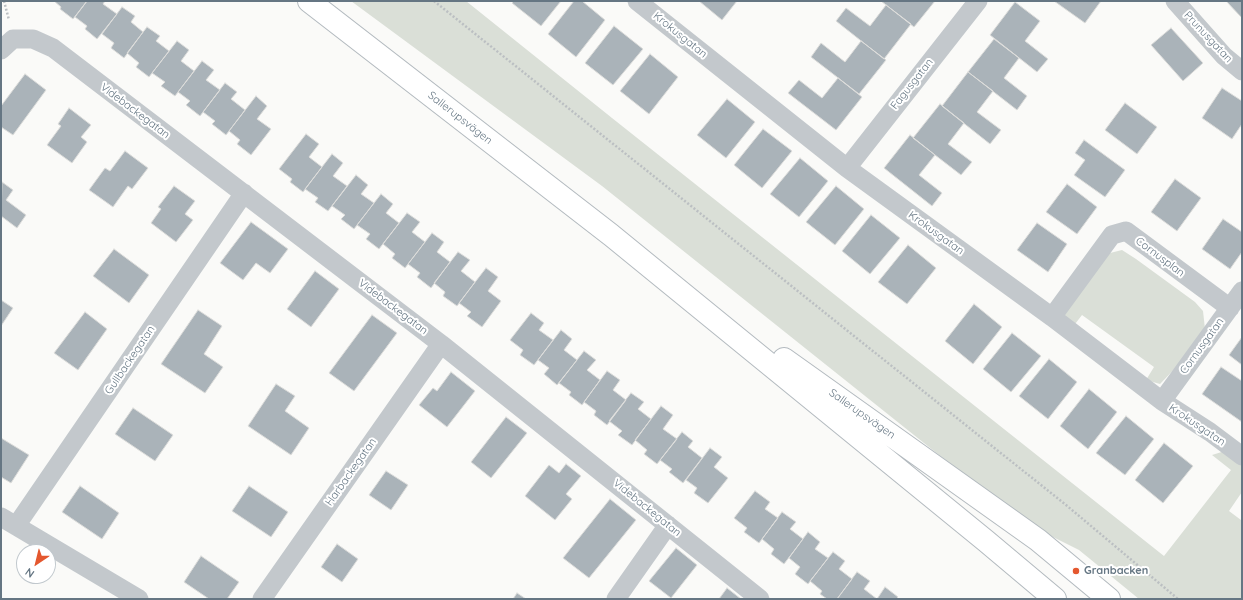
<!DOCTYPE html>
<html>
<head>
<meta charset="utf-8">
<style>
  body { margin:0 }
  #map { position:relative; width:1243px; height:600px; overflow:hidden; background:#fafaf8; font-family:Quicksand,sans-serif }
  canvas { display:block }
  .frame { position:absolute; inset:0; border:2px solid #657683; pointer-events:none }
  .north { position:absolute; left:16px; top:544px; width:40px; height:40px; box-sizing:border-box; background:#fff; border:1px solid #c1c8cd; border-radius:50%; rotate:215deg; font-size:11px; font-weight:700; line-height:16px; text-align:center; color:#657683 }
  .north::after { content:''; display:block; margin:auto; width:14px; height:18px; background:#e4572e; clip-path:polygon(50% 0,100% 100%,50% 72%,0 100%) }
</style>
</head>
<body>
<div id="map">
<canvas width="1243" height="600"></canvas>
<div class="frame"></div>
<div class="north">N</div>
</div>
<script>
const g = document.querySelector('canvas').getContext('2d');
g.lineJoin = 'round';
function fill(path, color) { g.fillStyle = color; g.fill(path, 'evenodd'); }
const shape = rows => new Path2D(rows.map(r => 'M' + r).join(''));
function strokePath(path, color, width, dash) { g.strokeStyle = color; g.lineWidth = width; g.lineCap = dash ? 'butt' : 'round'; g.setLineDash(dash || []); g.stroke(path); }
function write(font, color, halo, rows, align = 'center') {
  g.font = font + ' Quicksand,sans-serif'; g.lineWidth = 4; g.setLineDash([]); g.textBaseline = 'middle'; g.strokeStyle = halo; g.fillStyle = color; for (const [text, x, y, turn = 0] of rows) {
    g.save(); g.translate(x, y); g.rotate((+turn || 0) * Math.PI / 180); g.textAlign = isNaN(turn) ? turn : align; if (halo) g.strokeText(text, 0, 0); g.fillText(text, 0, 0); g.restore();
  }
}
fill(shape([
  [351,1,466,1,612,118,1164,556,1231,470,1212,455,1228,450,1242,460,1242,492,1229,511,1241,520,1242,520,1242,599,1139,599,1079,550,1047,534,939,455,602,186],
  [1122,250,1136,259,1195,302,1203,311,1205,329,1183,360,1160,384,1146,380,1154,367,1082,315,1072,328,1063,317,1106,254]
]), '#dadfd7');
const building = shape([
  [54,1,87,1,73,19,60,9,61,7,54,1],
  [87,1,105,1,103,4,117,14,97,39,85,29,87,26,75,17,87,1],
  [514,1,561,1,541,26,512,3,514,1],
  [574,1,582,1,605,20,576,57,548,34,574,1],
  [699,1,737,1,722,20,699,1],
  [881,1,935,1,914,27,881,1],
  [1054,1,1101,1,1085,23,1054,1],
  [1226,1,1242,1,1242,18,1226,1],
  [1015,2,1040,21,1025,41,1048,59,1037,72,990,35,1015,2],
  [886,5,911,24,884,59,836,21,846,8,870,26,886,5],
  [122,7,135,16,131,22,143,32,124,58,111,48,114,43,102,34,122,7],
  [614,26,643,49,613,85,585,63,614,26],
  [147,27,160,36,156,41,169,51,149,77,136,67,139,63,127,53,147,27],
  [1171,28,1203,63,1183,81,1151,45,1171,28],
  [994,39,1019,58,1004,78,1027,96,1017,110,968,72,994,39],
  [177,41,189,50,181,61,194,71,175,96,161,86,165,82,152,73,177,41],
  [861,41,886,60,859,94,811,57,821,43,845,62,861,41],
  [650,54,678,77,649,114,620,91,650,54],
  [202,61,214,70,206,80,220,90,200,116,186,105,190,101,178,92,202,61],
  [968,72,993,91,977,112,1001,130,990,144,942,106,968,72],
  [25,74,46,90,13,135,1,127,1,106,25,74],
  [838,78,862,97,836,130,788,93,799,80,822,98,838,78],
  [225,83,237,92,231,99,245,110,226,135,212,124,215,121,203,112,225,83],
  [1222,88,1242,101,1242,124,1232,139,1202,118,1222,88],
  [256,96,267,106,257,119,271,129,251,155,237,144,240,140,229,131,256,96],
  [727,99,755,122,726,158,697,135,727,99],
  [1125,103,1157,127,1137,154,1105,130,1125,103],
  [940,104,964,123,948,144,972,162,961,175,913,138,940,104],
  [69,108,91,125,81,137,87,142,72,163,47,145,61,126,58,124,69,108],
  [763,129,792,151,762,188,734,165,763,129],
  [306,134,319,144,309,157,322,167,303,192,290,182,292,179,279,169,306,134],
  [910,135,935,155,919,175,942,193,932,206,884,168,910,135],
  [1084,140,1125,170,1105,197,1074,175,1085,160,1075,153,1084,140],
  [125,151,148,168,132,189,128,186,113,207,89,190,105,168,110,171,125,151],
  [332,154,343,163,333,176,347,186,328,211,315,202,318,198,305,189,332,154],
  [800,158,828,181,799,217,770,194,800,158],
  [356,175,368,185,361,194,374,203,354,229,341,219,345,215,332,206,356,175],
  [1175,179,1201,198,1177,231,1151,212,1175,179],
  [2,182,13,190,6,200,26,215,17,228,1,216,2,182],
  [1067,184,1097,207,1077,234,1046,212,1067,184],
  [174,186,195,201,185,214,193,220,176,242,151,223,161,209,158,207,174,186],
  [836,186,864,209,835,245,806,222,836,186],
  [381,194,393,204,386,213,399,223,379,249,366,239,370,234,357,225,381,194],
  [407,213,420,222,412,232,425,242,405,268,392,258,395,254,383,244,407,213],
  [871,215,900,238,870,274,842,251,871,215],
  [1223,219,1242,232,1242,252,1230,269,1202,249,1223,219],
  [251,222,288,249,270,273,256,263,243,280,220,263,251,222],
  [1037,223,1067,244,1048,272,1017,250,1037,223],
  [432,233,444,242,437,252,450,262,431,288,417,277,420,273,408,264,432,233],
  [908,245,936,268,907,304,878,282,908,245],
  [114,249,149,275,129,303,93,276,114,249],
  [458,252,470,260,461,271,475,282,457,306,443,296,445,292,434,283,458,252],
  [486,268,498,277,488,291,501,301,482,327,467,316,471,312,459,303,486,268],
  [315,271,339,289,311,327,287,309,315,271],
  [1,300,13,308,1,326,1,300],
  [974,304,1002,327,973,364,945,341,974,304],
  [198,310,222,326,204,354,223,367,205,393,161,364,198,310],
  [85,312,107,329,78,370,54,353,85,312],
  [531,313,544,323,539,330,553,340,534,365,520,355,523,350,510,340,531,313],
  [372,315,397,333,354,391,329,373,372,315],
  [561,330,572,339,564,350,577,360,557,385,544,374,549,368,538,360,561,330],
  [1012,333,1041,356,1011,392,983,369,1012,333],
  [1242,337,1242,365,1229,355,1242,337],
  [584,351,596,360,587,370,600,380,582,405,569,395,571,392,559,383,584,351],
  [1049,359,1077,382,1048,419,1019,396,1049,359],
  [1221,367,1242,381,1242,422,1202,394,1221,367],
  [607,371,620,380,613,390,626,400,607,425,594,415,596,411,584,402,607,371],
  [451,372,475,391,447,427,419,405,433,388,437,391,451,372],
  [276,384,295,396,285,411,309,428,291,455,248,426,276,384],
  [1089,389,1117,412,1088,449,1060,426,1089,389],
  [631,393,644,402,638,409,651,419,632,445,618,435,622,431,609,421,631,393],
  [661,406,673,415,663,429,677,439,657,464,644,454,647,450,635,440,661,406],
  [133,408,173,435,155,461,115,434,133,408],
  [1126,416,1154,439,1125,475,1096,453,1126,416],
  [506,417,527,433,491,478,471,462,506,417],
  [682,432,693,441,688,447,702,458,683,483,669,472,672,469,660,460,682,432],
  [1,438,29,455,11,483,1,477,1,438],
  [1164,443,1193,466,1163,503,1135,480,1164,443],
  [710,448,722,457,714,467,728,478,708,503,694,493,697,488,686,480,710,448],
  [566,464,581,476,566,494,572,499,555,520,525,496,549,465,559,473,566,464],
  [386,471,408,485,391,510,369,495,386,471],
  [80,486,119,513,102,539,62,512,80,486],
  [249,486,288,512,271,537,232,511,249,486],
  [755,491,770,502,765,509,778,518,759,543,744,532,747,528,734,518,755,491],
  [610,499,636,520,589,578,563,558,610,499],
  [782,512,796,522,790,529,803,539,784,564,771,554,774,549,762,539,782,512],
  [808,532,820,542,815,549,828,558,808,584,795,574,800,567,789,558,808,532],
  [337,544,358,559,342,582,321,567,337,544],
  [676,548,697,565,671,598,649,581,676,548],
  [833,552,845,561,839,569,852,579,837,599,827,599,820,594,822,591,810,581,833,552],
  [201,556,239,582,227,599,209,599,184,582,201,556],
  [857,572,870,581,864,589,877,599,837,599,857,572],
  [885,587,898,597,896,599,877,599,885,587],
  [727,588,741,599,719,599,727,588],
  [517,593,526,599,513,599,517,593]
]);
fill(building, '#aab3b9');
strokePath(building, '#dcdcda', 1);
const secondary = shape([
  [309,1,611,235,986,541,1055,599],
  [784,359,1038,540,1109,599]
]);
strokePath(secondary, '#b3babf', 24);
strokePath(shape([
  [4,1,9,20],
  [434,1,1066,505,1178,599]
]), '#bbbfc2', 2.5, [2, 2]);
strokePath(shape([
  [637,1,847,168,1052,317,1162,401,1210,432,1242,456],
  [1175,1,1224,56,1242,71],
  [1,50,13,39,33,39,53,48,441,344,760,599],
  [847,168,978,1],
  [1052,317,1112,235,1126,231,1230,308],
  [1162,401,1242,291],
  [1,517,139,599],
  [16,526,244,193],
  [262,599,441,344],
  [616,599,668,525]
]), '#c3c8cc', 19);
strokePath(secondary, '#fff', 22);
for (const [x, y, r, color] of [
  [1076,571,4,"#e4572e"]
]) { const dot = new Path2D(); dot.arc(x, y, r, 0, 2 * Math.PI); g.fillStyle = color; g.fill(dot); strokePath(dot, '#fff', 1.5); }
write('11px', '#657683', '#fff', [
  ["Krokusgatan",680,35,39],
  ["Prunusgatan",1208,37,47],
  ["Fagusgatan",912,84,-52],
  ["Videbackegatan",135,111,37],
  ["Sallerupsvägen",460,118,38],
  ["Krokusgatan",936,233,36],
  ["Cornusplan",1160,257,37],
  ["Videbackegatan",393,307,37],
  ["Cornusgatan",1202,346,-54],
  ["Gullbackegatan",130,360,-56],
  ["Sallerupsvägen",862,414,35],
  ["Krokusgatan",1197,425,34],
  ["Harbackegatan",351,472,-55],
  ["Videbackegatan",647,508,39]
]);
write('bold 11px', '#657683', '#fff', [
  ["Granbacken",1084,571]
], 'left');
</script>
</body>
</html>
